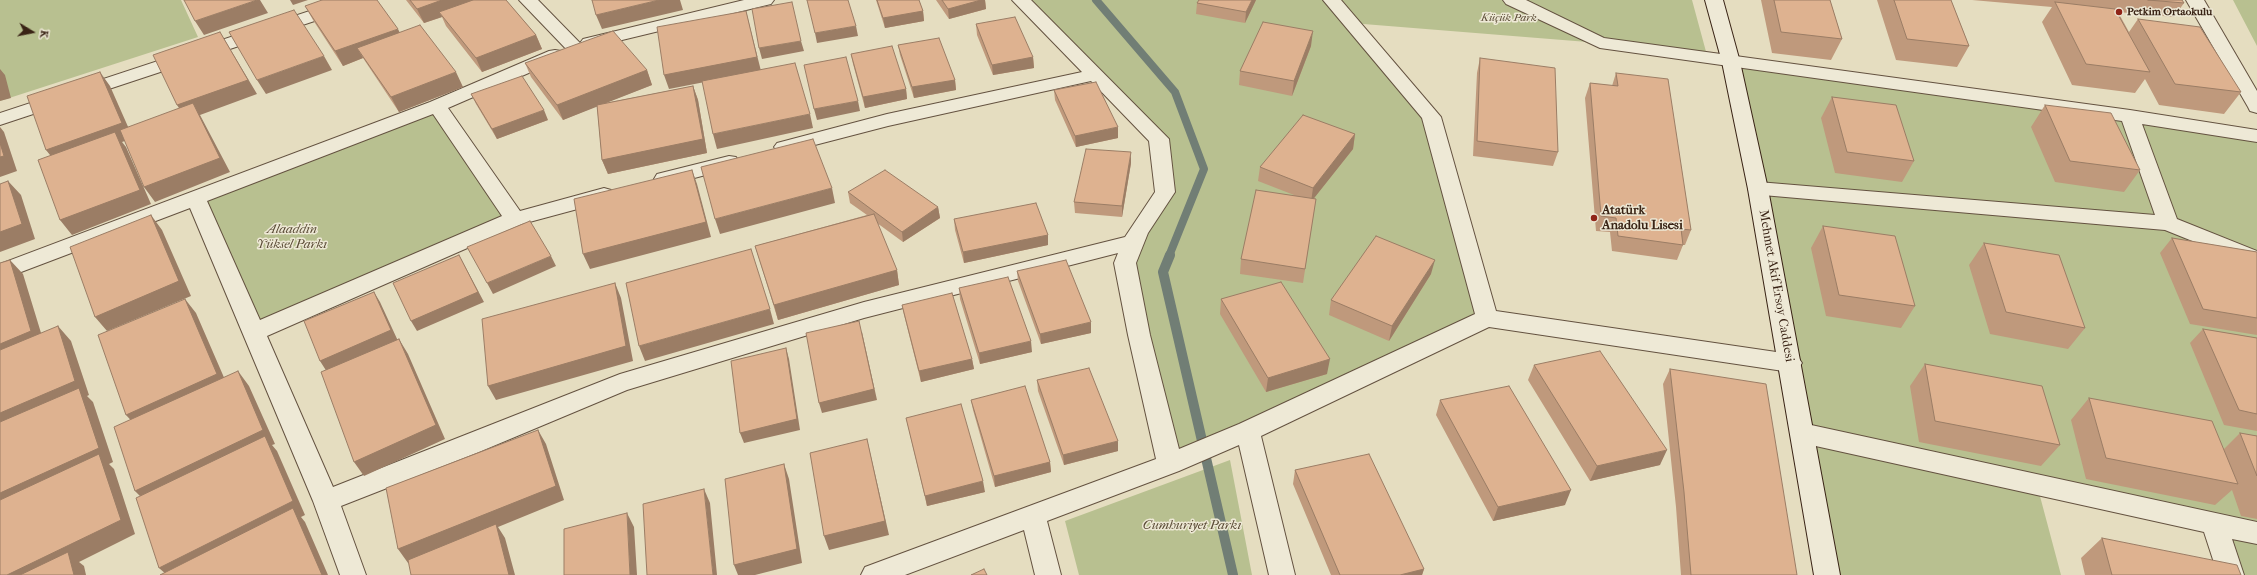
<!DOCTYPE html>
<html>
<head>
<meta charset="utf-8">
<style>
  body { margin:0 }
  #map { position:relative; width:2257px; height:575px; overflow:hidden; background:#e5ddc0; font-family:"IM FELL French Canon",serif }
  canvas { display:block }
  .north { position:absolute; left:12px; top:12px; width:40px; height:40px; -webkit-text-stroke:3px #eee9d6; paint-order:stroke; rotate:100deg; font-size:11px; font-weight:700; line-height:16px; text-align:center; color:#392315 }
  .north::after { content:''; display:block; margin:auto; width:14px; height:18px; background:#392315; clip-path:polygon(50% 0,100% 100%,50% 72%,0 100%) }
</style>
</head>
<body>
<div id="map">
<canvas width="2257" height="575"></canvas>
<div class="north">K</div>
</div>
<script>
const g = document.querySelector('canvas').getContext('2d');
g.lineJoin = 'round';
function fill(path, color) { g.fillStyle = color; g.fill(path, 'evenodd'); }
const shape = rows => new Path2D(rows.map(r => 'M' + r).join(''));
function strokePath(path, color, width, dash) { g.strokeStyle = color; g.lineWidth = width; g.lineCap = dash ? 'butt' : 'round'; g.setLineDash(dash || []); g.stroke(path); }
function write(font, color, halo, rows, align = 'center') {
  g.font = font + ' "IM FELL French Canon",serif'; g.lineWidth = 3; g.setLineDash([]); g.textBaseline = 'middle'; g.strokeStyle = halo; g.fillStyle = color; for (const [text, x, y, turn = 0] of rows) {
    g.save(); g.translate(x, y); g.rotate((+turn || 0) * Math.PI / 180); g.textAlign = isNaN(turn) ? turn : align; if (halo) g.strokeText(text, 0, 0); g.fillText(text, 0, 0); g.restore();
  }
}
fill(shape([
  [0,0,181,0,198,37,0,101],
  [1021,0,1692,0,1708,59,1600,43,1351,23,1431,117,1487,318,1170,464,1125,263,1165,192,1159,139],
  [2233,0,2257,0,2257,46],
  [1731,62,2257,136,2257,575,2231,575,2214,524,2037,485,2061,575,1827,575],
  [437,106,515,219,254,332,196,198],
  [1230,460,1252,575,1079,575,1065,521]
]), '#b8c090');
strokePath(shape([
  [1096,0,1175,92,1204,169,1169,256]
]), '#717e75', 8);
strokePath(shape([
  [1170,255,1163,272,1233,575]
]), '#717e75', 10);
const street = shape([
  [343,0,369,0,366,4,0,125,0,113,343,0],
  [519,0,538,0,580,43,583,39,744,0,774,0,771,4,589,48,583,47,580,51,574,52,568,51,519,0],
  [1012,0,1031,0,1169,139,1175,192,1148,233,1136,263,1150,335,1179,449,1239,424,1475,314,1422,118,1323,0,1341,0,1441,117,1496,311,1790,354,1798,357,1802,363,1798,369,1790,372,1489,327,1261,436,1295,575,1269,575,1239,445,1179,471,1047,521,1061,575,1035,575,1024,530,905,575,861,575,865,567,1156,459,1128,335,1114,263,1118,253,864,318,627,390,479,452,341,506,366,575,340,575,313,501,190,208,0,280,0,264,430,102,549,51,555,50,561,51,564,55,561,59,448,108,520,211,604,188,611,190,614,195,611,200,522,224,267,336,333,487,620,374,864,302,1125,237,1155,192,1149,141,1091,81,888,126,784,153,777,151,774,147,777,143,887,114,1082,72,1012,0],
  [433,114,502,216,260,320,207,201,433,114],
  [1503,0,1526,0,1604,38,2130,110,2257,130,2257,142,2142,124,2177,219,2257,251,2257,267,2165,230,1751,194,1748,189,1751,184,1758,182,2155,215,2122,121,1600,48,1506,4,1503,0],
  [2186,0,2204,0,2257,91,2257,113,2250,111,2248,107,2186,0],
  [729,156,736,157,739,162,736,167,664,186,657,184,654,179,657,174,729,156],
  [1802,423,2257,522,2257,544,2232,539,2244,575,2218,575,2204,532,1802,443,1793,440,1790,433,1793,426,1802,423]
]);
const secondary = shape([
  [1705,0,1723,0,1740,62,1768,189,1840,575,1814,575,1748,189,1722,62,1705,0]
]);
strokePath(street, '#645240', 2);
strokePath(secondary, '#392315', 2);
fill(street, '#eee9d6');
fill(secondary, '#eee9d6');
fill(shape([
  [406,0,506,0,536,35,542,49,482,72,446,26,442,17,424,23],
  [876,0,919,0,923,11,924,21,885,28],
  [936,0,985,0,986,9,949,19],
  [1256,0,1245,23,1196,14,1197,3],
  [1761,0,1830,0,1842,39,1831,60,1772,53],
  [1877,0,1951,0,1969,46,1957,67,1896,60],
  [1972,0,2182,0,2184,3,2174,17,2118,12,2129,32,2138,19,2241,92,2224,114,2159,105,2145,79,2135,93,2072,85,2042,22,2052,7],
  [305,6,400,33,463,87,399,112,363,58,343,66,313,20],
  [976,24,1033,57,1034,68,993,75,977,35],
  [898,45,955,80,956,90,914,98,900,55],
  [1311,46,1292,96,1239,85,1240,71],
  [851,54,906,89,907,99,865,108,853,64],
  [1480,58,1558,152,1553,166,1473,156,1477,73],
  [525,63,647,70,652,85,605,103,693,86,698,100,707,153,608,174,602,160,597,106,563,120,531,77],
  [1616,73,1691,230,1685,245,1683,245,1677,260,1612,251,1610,232,1596,231,1585,98,1590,83,1612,86],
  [1054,90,1118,138,1076,147,1055,100],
  [471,94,548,120,497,139,476,104],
  [1832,97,1914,161,1902,182,1835,173,1821,118],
  [2045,105,2140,170,2124,192,2055,182,2031,127],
  [1355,134,1353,149,1314,198,1316,199,1303,283,1240,274,1241,259,1294,195,1258,181,1260,167],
  [1131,163,1122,217,1075,213,1074,202],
  [848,192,938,207,940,218,903,242,877,223,897,270,899,285,778,320,755,246,867,215,850,203],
  [954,219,1048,235,1048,245,964,263,955,230],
  [1823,226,1915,306,1901,328,1826,316,1811,248],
  [2172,238,2257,252,2257,335,2190,324,2160,253],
  [1984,243,2085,328,2068,349,1990,334,1969,265],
  [1017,271,1091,333,1041,344,1018,281],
  [1431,274,1389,341,1329,315,1331,300],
  [959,288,1032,352,980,364,960,299],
  [1221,299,1327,374,1266,392,1220,314],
  [902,305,972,359,974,369,921,382,904,315],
  [2203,329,2257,338,2257,431,2224,425,2190,343],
  [1925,364,2060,445,2041,466,1919,442,1910,386],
  [1534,365,1660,465,1590,481,1528,380],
  [1670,369,1797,575,1681,575,1676,507,1663,384],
  [1037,380,1118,451,1064,465,1038,391],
  [2089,398,2224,449,2240,433,2257,436,2257,519,2241,516,2232,490,2215,505,2086,479,2071,420],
  [971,400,1050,462,1051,472,995,487,973,410],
  [1440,400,1565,505,1493,521,1436,415],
  [906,418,985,492,927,506],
  [1295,470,1424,569,1422,575,1331,575,1293,484],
  [2102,538,2241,575,2085,575,2081,558]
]), '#bf997c');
fill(shape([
  [257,0,260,0,268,13,204,35,195,21],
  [290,0,308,0,293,5],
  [442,0,488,0,439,12,442,17,424,23,417,9],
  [659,0,680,0,683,10,602,29,596,15],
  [981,0,985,0,986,9,949,19,948,9],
  [1252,0,1256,0,1245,23,1246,12],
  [746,11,761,71,669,89,664,75],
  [923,11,924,21,885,28,883,18],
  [856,26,858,36,817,43,815,33],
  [398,29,405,43,357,48,363,58,343,66,335,51],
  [1313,31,1311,46,1292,96,1294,81],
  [220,32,257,94,200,115,230,172,155,202,144,187,187,120,177,105],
  [536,35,542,49,482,72,476,58],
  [801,41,804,51,762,59,759,48],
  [324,56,332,70,266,94,257,80],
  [1033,57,1034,68,993,75,992,65],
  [0,69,5,75,11,98,0,101],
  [647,70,652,85,563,120,557,105],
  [100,72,110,86,133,138,122,142,126,147,151,204,72,235,60,220,58,165,46,150],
  [456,72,463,87,399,112,391,97],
  [955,80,956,90,914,98,912,87],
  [693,86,698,100,707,153,608,174,602,160],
  [906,89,907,99,865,108,863,97],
  [858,101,860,111,817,120,814,109],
  [544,110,548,120,497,139,492,129],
  [810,114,813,128,717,149,713,134],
  [0,127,4,132,17,171,0,177],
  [1118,127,1118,138,1076,147,1075,136],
  [1355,134,1353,149,1311,202,1313,188],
  [1131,152,1131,163,1122,217,1122,206],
  [692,170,697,184,711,237,590,269,583,254],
  [8,181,21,195,35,239,0,252,0,232],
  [832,188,835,203,720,234,715,219],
  [938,207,940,218,903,242,902,232],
  [151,215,162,230,191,296,107,331,95,317],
  [1048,235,1048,245,964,263,963,252],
  [459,255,484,302,417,331,411,321],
  [551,256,556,266,493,294,487,283],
  [10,260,23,274,45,346,0,364,0,344],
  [1435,260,1431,274,1389,341,1392,326],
  [897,270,899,285,778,320,774,305],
  [615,283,621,298,633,361,496,400,488,386],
  [374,292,380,302,398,341,327,372,320,361],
  [185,299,196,313,229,389,140,430,126,415],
  [770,309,774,324,645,361,639,346],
  [1091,322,1091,333,1041,344,1040,334],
  [58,326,71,341,89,395,87,396,93,402,113,462,109,464,114,469,135,534,79,562,84,566,86,575,7,575,0,514,0,413],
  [862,332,877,400,822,413,819,403],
  [399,339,408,354,445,439,364,476,354,462],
  [1031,341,1032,352,980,364,979,353],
  [786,348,789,359,800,430,744,443,740,433],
  [972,359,974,369,921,382,919,371],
  [1330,359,1327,374,1266,392,1268,378],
  [238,371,249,386,275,444,272,445,277,451,305,515,301,517,305,522,328,575,167,575,159,568,149,505,135,491],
  [538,430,546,444,564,500,498,527,505,538,515,575,509,575,408,563,398,549],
  [867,439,889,535,829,550,824,536],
  [1118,441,1118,451,1064,465,1063,455],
  [1667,450,1660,465,1590,481,1597,466],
  [1050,462,1051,472,995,487,994,476],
  [784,464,789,479,802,563,755,575,738,575,734,565],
  [983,481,985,492,927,506,925,496],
  [704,489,710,503,717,575,713,575],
  [1571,490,1565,505,1493,521,1498,507],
  [627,513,634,527,637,575,630,575],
  [1424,569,1422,575,1400,575]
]), '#9b7d65');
const building = shape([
  [184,0,257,0,195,21,184,0],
  [322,0,377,0,398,29,335,51,305,6,322,0],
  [410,0,442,0,417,9,410,0],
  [473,0,506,0,536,35,476,58,439,12,473,0],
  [592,0,659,0,596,15,592,0],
  [807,0,848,0,856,26,815,33,807,0],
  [877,0,919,0,923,11,883,18,877,0],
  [942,0,981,0,948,9,942,0],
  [1199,0,1252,0,1246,12,1197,3,1199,0],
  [1774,0,1830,0,1842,39,1781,32,1774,0],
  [1894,0,1951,0,1969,46,1907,39,1894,0],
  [2148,0,2182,0,2184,3,2148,0],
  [792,2,801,41,759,48,752,9,792,2],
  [2055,2,2115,9,2150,72,2086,64,2055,2],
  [294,10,324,56,257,80,229,32,294,10],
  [746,11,757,57,664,75,657,27,746,11],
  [1015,17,1033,57,992,65,976,24,1015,17],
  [2138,19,2200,27,2241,92,2175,84,2138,19],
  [1263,22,1313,31,1294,81,1240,71,1263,22],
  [420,25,456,72,391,97,357,48,420,25],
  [613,31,647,70,557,105,525,63,613,31],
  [220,32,248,80,177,105,153,55,220,32],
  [939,38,955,80,912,87,898,45,939,38],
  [892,46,906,89,863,97,851,54,892,46],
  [846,57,858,101,814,109,804,65,846,57],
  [1480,58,1555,68,1558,152,1477,141,1480,58],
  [795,63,810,114,713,134,702,81,795,63],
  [100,72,122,123,46,150,27,96,100,72],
  [1616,73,1668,79,1691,230,1681,229,1683,245,1618,236,1616,218,1601,216,1590,83,1618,86,1616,73],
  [522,76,544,110,492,129,471,94,522,76],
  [1096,82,1118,127,1075,136,1054,90,1096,82],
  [693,86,703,139,602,160,597,105,693,86],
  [1832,97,1896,105,1914,161,1847,152,1832,97],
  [193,103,220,158,144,187,120,130,193,103],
  [2045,105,2111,113,2140,170,2070,161,2045,105],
  [1303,115,1355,134,1313,188,1260,167,1303,115],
  [115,132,140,190,60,220,38,160,115,132],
  [813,139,832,188,715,219,701,167,813,139],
  [0,143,4,156,0,157,0,143],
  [1086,149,1131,152,1122,206,1074,202,1086,149],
  [692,170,706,222,583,254,574,199,692,170],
  [885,170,938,207,902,232,848,192,885,170],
  [8,181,22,224,0,232,0,184,8,181],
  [1256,190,1316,199,1305,269,1241,259,1256,190],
  [1036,203,1048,235,963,252,954,219,1036,203],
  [874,214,897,270,774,305,755,246,874,214],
  [151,215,179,281,95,317,70,247,151,215],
  [530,221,551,256,487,283,467,247,530,221],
  [1823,226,1895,236,1915,306,1839,295,1823,226],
  [1376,236,1435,260,1392,326,1331,300,1376,236],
  [2172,238,2257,252,2257,318,2203,309,2172,238],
  [1984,243,2059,255,2085,328,2006,312,1984,243],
  [751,249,770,309,639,346,626,283,751,249],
  [459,255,478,292,411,321,393,283,459,255],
  [10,260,31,331,0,344,0,263,10,260],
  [1066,260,1091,322,1040,334,1017,271,1066,260],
  [1008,277,1031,341,979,353,959,288,1008,277],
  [1281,282,1330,359,1268,378,1221,299,1281,282],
  [615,283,626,346,488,386,482,319,615,283],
  [374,292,391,330,320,361,304,321,374,292],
  [952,293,972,359,919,371,902,305,952,293],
  [185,299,217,374,126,415,98,335,185,299],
  [859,321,874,389,819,403,806,333,859,321],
  [58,326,75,381,0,413,0,350,58,326],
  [2203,329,2257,338,2257,414,2239,410,2203,329],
  [399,339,436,425,354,462,321,372,399,339],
  [786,348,797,419,740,433,731,361,786,348],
  [1600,351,1667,450,1597,466,1534,365,1600,351],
  [1925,364,2042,386,2060,445,1935,421,1925,364],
  [1089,368,1118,441,1063,455,1037,380,1089,368],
  [1670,369,1766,384,1797,575,1691,575,1684,492,1670,369],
  [238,371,263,430,135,491,114,427,238,371],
  [1025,386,1050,462,994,476,971,400,1025,386],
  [1509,386,1571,490,1498,507,1440,400,1509,386],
  [79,388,99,448,0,493,0,422,79,388],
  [2089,398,2212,421,2238,484,2106,458,2089,398],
  [961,404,983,481,925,496,906,418,961,404],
  [538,430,556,486,398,549,386,488,538,430],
  [2240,433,2257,436,2257,476,2240,433],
  [265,436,293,501,159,568,136,498,265,436],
  [867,439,885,521,824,536,810,453,867,439],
  [99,454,121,520,7,575,0,575,0,500,99,454],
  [1369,454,1424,569,1400,575,1340,575,1295,470,1369,454],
  [784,464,797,549,734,565,725,479,784,464],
  [704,489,713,575,647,575,643,504,704,489],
  [293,508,322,575,160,575,293,508],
  [627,513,630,575,564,575,564,529,627,513],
  [496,524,509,575,411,575,408,560,496,524],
  [2102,538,2237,565,2241,575,2112,575,2102,538],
  [68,552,74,575,20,575,68,552],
  [984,569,987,575,971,575,984,569]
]);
fill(building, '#deb290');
strokePath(building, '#9b7d65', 1);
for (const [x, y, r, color] of [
  [2119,12,4,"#8f2418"],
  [1594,218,4,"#8f2418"]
]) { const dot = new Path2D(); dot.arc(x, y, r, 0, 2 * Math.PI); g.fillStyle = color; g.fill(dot); strokePath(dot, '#eee9d6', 1.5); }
write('bold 11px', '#392315', '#eee9d6', [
  ["Petkim Ortaokulu",2127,12]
], 'left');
write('italic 11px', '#594a34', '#eee9d6', [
  ["Küçük Park",1509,18]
]);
write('bold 13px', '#392315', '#eee9d6', [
  ["Atatürk",1602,211],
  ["Anadolu Lisesi",1602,226]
], 'left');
write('italic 13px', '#594a34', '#eee9d6', [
  ["Alaaddin",292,230],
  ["Yüksel Parkı",292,245],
  ["Cumhuriyet Parkı",1192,526]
]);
write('13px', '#392315', '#eee9d6', [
  ["Mehmet Akif Ersoy Caddesi",1776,286,80]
]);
</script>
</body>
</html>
